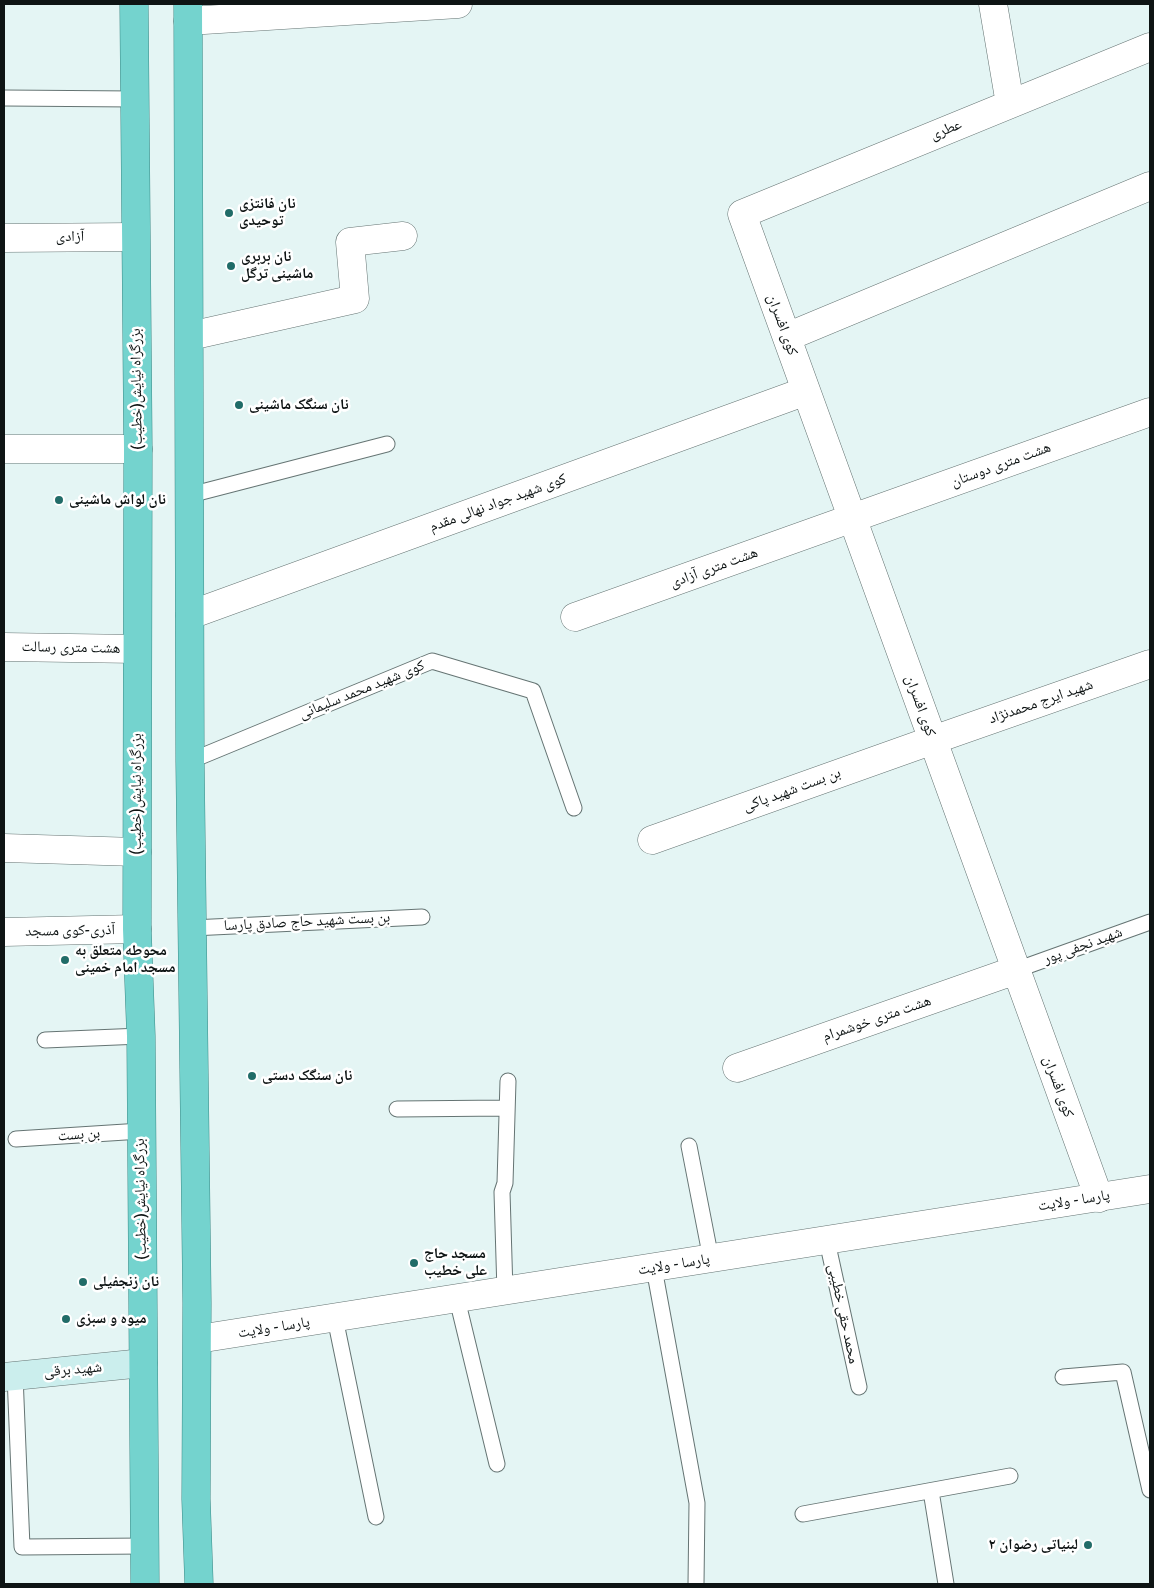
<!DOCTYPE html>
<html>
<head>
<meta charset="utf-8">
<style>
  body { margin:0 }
  #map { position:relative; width:1154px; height:1588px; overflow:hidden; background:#e4f5f4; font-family:Signika,sans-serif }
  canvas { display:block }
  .frame { position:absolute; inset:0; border:5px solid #0e1414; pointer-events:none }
</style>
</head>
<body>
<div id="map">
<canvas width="1154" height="1588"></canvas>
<div class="frame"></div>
</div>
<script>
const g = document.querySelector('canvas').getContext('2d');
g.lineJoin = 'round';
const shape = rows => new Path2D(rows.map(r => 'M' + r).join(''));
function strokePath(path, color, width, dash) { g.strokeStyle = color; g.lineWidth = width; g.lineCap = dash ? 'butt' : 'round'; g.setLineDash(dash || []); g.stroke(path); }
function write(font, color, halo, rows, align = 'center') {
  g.font = font + ' Signika,"Noto Naskh Arabic",sans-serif'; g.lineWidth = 5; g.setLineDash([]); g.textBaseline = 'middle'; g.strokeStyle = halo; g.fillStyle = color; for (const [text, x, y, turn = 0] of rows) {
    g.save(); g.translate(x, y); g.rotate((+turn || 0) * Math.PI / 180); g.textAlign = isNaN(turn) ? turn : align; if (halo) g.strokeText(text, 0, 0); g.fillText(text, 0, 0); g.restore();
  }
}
const service = shape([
  [4,98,134,99],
  [190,495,387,444],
  [190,761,432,661,533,691,574,808],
  [192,928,422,917],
  [1016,970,1150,922],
  [45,1040,141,1036],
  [397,1109,506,1108],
  [16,1139,141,1131],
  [689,1146,711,1259],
  [827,1241,859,1387],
  [654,1268,697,1503,696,1584],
  [505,1292,502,1192,505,1183,508,1081],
  [457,1299,497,1464],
  [335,1318,376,1517],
  [15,1375,22,1547,145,1546],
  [1063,1377,1123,1372,1150,1490],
  [931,1491,946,1584],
  [803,1514,1010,1476]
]);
const minor = shape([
  [993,4,1010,104],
  [188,21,458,4],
  [4,238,135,237],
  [190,336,355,299,350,242,403,236],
  [787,337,1150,186],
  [4,449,138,449],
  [190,615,806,391],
  [575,617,1150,412],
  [4,647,137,649],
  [652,840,933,740],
  [4,848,137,852],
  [737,1068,1016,970],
  [1099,1198,742,214,1150,47]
]);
const tertiary = shape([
  [933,740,1150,664],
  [4,932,137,929],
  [198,1339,1150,1189]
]);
const secondary = shape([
  [4,1377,143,1363]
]);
const trunk = shape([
  [134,4,138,449,137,929,141,1036,145,1584],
  [188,4,190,761,197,1303,196,1499,199,1584]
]);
strokePath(service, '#657473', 17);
strokePath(minor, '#657473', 29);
strokePath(tertiary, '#657473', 29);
strokePath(secondary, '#657473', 29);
strokePath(trunk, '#3a8985', 29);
strokePath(service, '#fff', 15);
strokePath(minor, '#fff', 28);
strokePath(tertiary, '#fff', 28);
strokePath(secondary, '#cbeeed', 28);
strokePath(trunk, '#74d3ce', 28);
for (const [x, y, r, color] of [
  [229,213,5,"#216c68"],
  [231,266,5,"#216c68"],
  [239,405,5,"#216c68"],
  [59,500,5,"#216c68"],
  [65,960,5,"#216c68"],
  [252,1076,5,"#216c68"],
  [414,1263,5,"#216c68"],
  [83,1282,5,"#216c68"],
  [66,1319,5,"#216c68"],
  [1088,1545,5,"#216c68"]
]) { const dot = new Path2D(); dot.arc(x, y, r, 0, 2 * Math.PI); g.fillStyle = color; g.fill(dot); strokePath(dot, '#fff', 2); }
write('15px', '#0e1414', '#fff', [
  ["عطری",946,130,-22],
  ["آزادی",70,237,-1],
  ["کوی افسران",782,325,70],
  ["بزرگراه نیایش(خطیب)",137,389,-91],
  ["هشت متری دوستان",1001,465,-20],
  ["کوی شهید جواد نهالی مقدم",498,503,-20],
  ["هشت متری آزادی",714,568,-20],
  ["هشت متری رسالت",71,648,1],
  ["کوی شهید محمد سلیمانی",362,690,-22],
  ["شهید ایرج محمدنژاد",1041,702,-19],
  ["کوی افسران",920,706,70],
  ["بن بست شهید پاکى",792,790,-20],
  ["بزرگراه نیایش(خطیب)",137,794,-90],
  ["بن بست شهید حاج صادق پارسا",307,922,-3],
  ["آذری-کوی مسجد",70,931,-1],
  ["شهید نجفی پور",1083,946,-20],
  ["هشت متری خوشمرام",877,1019,-19],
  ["کوی افسران",1058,1087,70],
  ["بن بست",79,1135,-4],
  ["بزرگراه نیایش(خطیب)",141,1199,-91],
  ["پارسا - ولایت",1074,1201,-9],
  ["پارسا - ولایت",674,1265,-9],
  ["محمد حقی خطیبی",843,1314,78],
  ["پارسا - ولایت",274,1328,-9],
  ["شهید برقی",73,1370,-5]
]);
write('bold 15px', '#0e1414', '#fff', [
  ["نان فانتزی",239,204],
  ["توحیدی",239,221],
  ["نان بربری",241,257],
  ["ماشینی ترگل",241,274],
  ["نان سنگک ماشینی",249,405],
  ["نان لواش ماشینی",69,500],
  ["محوطه متعلق به",75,951],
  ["مسجد امام خمینی",75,968],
  ["نان سنگک دستی",262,1076],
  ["مسجد حاج",424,1254],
  ["علی خطیب",424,1271],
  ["نان زنجفیلی",93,1282],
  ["میوه و سبزی",76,1319],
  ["لبنیاتی رضوان ۲",1078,1545,"right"]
], 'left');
</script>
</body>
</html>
